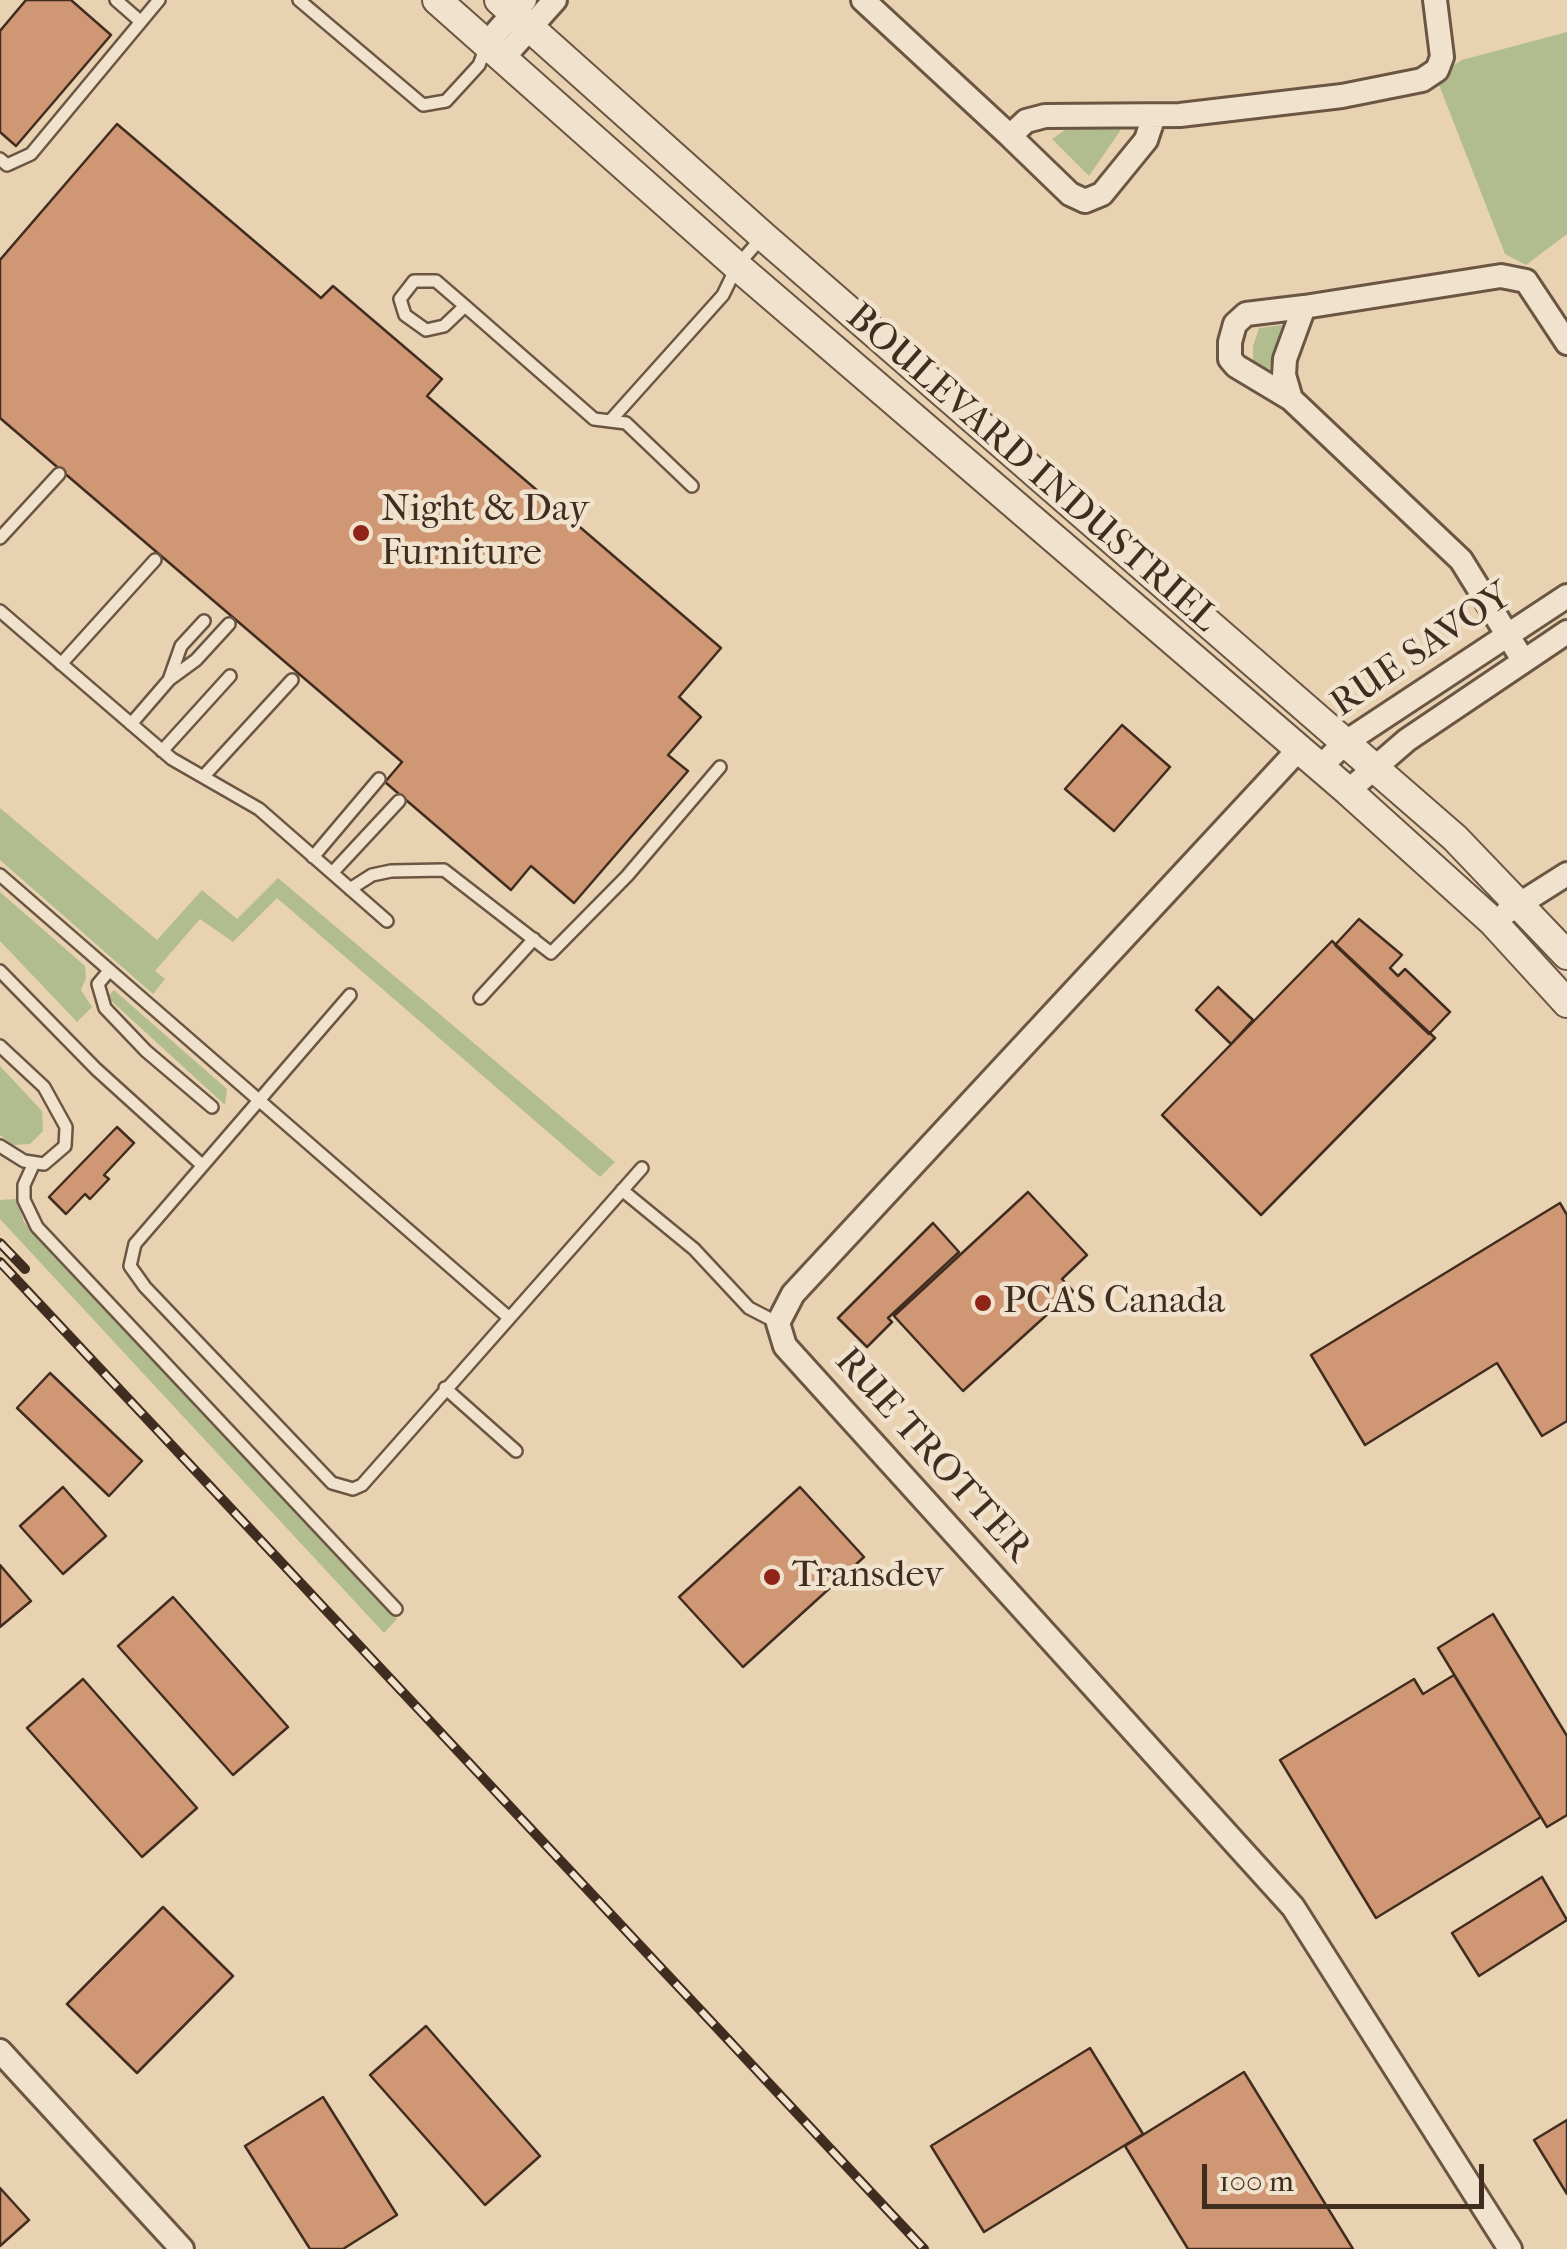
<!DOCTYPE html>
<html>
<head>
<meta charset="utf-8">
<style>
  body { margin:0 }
  #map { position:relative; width:1567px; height:2249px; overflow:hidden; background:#e8d2b1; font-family:"IM FELL French Canon",serif }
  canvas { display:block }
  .scale { position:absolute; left:1202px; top:2164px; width:282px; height:45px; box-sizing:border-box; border:5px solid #412d20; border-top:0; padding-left:12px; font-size:30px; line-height:35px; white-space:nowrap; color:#412d20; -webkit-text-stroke:8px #f0e2cc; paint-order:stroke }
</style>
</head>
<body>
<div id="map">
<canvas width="1567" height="2249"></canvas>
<div class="scale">100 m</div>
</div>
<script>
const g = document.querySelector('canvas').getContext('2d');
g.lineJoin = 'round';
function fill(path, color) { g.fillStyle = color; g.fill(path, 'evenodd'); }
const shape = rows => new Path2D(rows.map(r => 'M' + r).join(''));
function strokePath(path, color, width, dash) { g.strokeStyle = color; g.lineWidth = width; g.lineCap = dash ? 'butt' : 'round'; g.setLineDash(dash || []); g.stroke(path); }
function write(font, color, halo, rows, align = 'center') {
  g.font = font + ' "IM FELL French Canon",serif'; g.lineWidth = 9; g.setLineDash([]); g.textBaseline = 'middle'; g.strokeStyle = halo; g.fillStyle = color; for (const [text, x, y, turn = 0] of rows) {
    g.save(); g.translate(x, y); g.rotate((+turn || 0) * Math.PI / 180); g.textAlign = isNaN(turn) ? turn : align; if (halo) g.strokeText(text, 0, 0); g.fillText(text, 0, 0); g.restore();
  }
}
fill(shape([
  [1567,32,1567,234,1526,265,1505,254,1436,77,1462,60],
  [1094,124,1122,128,1089,176,1052,139,1065,130],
  [1282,325,1269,370,1259,370,1253,363,1253,346,1259,328],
  [0,808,157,940,202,890,237,919,278,878,615,1162,600,1177,277,898,233,942,200,919,155,971,165,979,153,994,0,860],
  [0,892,85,966,86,978,81,990,92,1007,77,1022,0,941],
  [114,990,227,1089,225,1105,107,997],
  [0,1066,42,1111,43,1131,30,1144,12,1145,0,1135],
  [16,1199,24,1222,397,1619,384,1633,0,1219,0,1200]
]), '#b1bd8f');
const building = shape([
  [26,0,71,0,111,35,16,146,0,132,0,31,26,0],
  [117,124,321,298,333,286,442,379,427,396,721,648,679,697,701,717,668,755,688,771,574,903,531,866,511,890,385,782,402,762,0,418,0,260,117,124],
  [1122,725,1170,767,1114,831,1065,789,1122,725],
  [1359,919,1402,955,1390,968,1398,976,1405,969,1450,1012,1429,1034,1335,945,1359,919],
  [1332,941,1435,1038,1261,1215,1162,1115,1332,941],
  [1218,987,1253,1020,1231,1044,1196,1010,1218,987],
  [117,1127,134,1143,104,1175,109,1179,90,1199,85,1194,66,1214,49,1197,117,1127],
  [1028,1192,1087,1255,1062,1279,1073,1291,963,1391,894,1316,1028,1192],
  [1560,1203,1567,1215,1567,1421,1542,1436,1497,1363,1365,1445,1311,1355,1560,1203],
  [933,1223,959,1252,888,1318,892,1322,867,1347,838,1318,933,1223],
  [50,1373,142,1461,109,1496,17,1408,50,1373],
  [63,1487,106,1536,63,1574,20,1526,63,1487],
  [800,1487,864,1557,743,1667,679,1597,800,1487],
  [0,1565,31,1601,0,1627,0,1565],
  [173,1597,288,1727,233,1775,118,1646,173,1597],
  [1493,1614,1567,1736,1567,1815,1547,1827,1438,1648,1493,1614],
  [1454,1675,1541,1817,1376,1918,1280,1760,1414,1679,1423,1694,1454,1675],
  [83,1679,197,1808,142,1857,27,1728,83,1679],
  [1542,1877,1567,1920,1479,1976,1452,1933,1542,1877],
  [163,1907,233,1976,137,2073,67,2004,163,1907],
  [426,2026,540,2156,485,2205,370,2075,426,2026],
  [1090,2048,1143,2134,984,2232,931,2146,1090,2048],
  [1244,2072,1353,2249,1188,2249,1125,2146,1244,2072],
  [323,2097,397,2215,343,2249,310,2249,245,2146,323,2097],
  [1567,2120,1567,2194,1534,2140,1567,2120],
  [0,2188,29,2220,0,2246,0,2188]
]);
fill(building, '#d09774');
strokePath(building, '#412d20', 2.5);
const service = shape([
  [116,0,140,21],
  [299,0,423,105,446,101,479,65,486,47],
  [0,159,7,165,31,154,159,0],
  [465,306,444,326,426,330,405,315,400,299,414,281,436,281,465,306,594,419,626,423,692,486],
  [610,421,723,295,737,266,763,236],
  [0,538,59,474],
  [0,611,172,759,259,809,387,921],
  [61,664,155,560],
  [170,679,196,660,229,624],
  [131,724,169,680,181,646,204,621],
  [162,751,230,676],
  [203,777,292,680],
  [313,857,379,779],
  [332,873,399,801],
  [0,875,507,1316],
  [350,889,372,875,391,871,444,870,551,953,627,876,720,767],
  [0,971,96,1069,202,1165],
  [109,971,98,984,105,1008,146,1051,212,1107],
  [350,995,135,1244,130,1266,145,1287,332,1483,353,1489,362,1485,642,1168],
  [480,998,534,939],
  [0,1046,44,1087,66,1127,65,1146,44,1164,24,1161,0,1146],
  [34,1163,24,1185,24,1200,37,1227,396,1609],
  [622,1190,694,1249,749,1308,778,1323],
  [445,1388,516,1451]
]);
const minor = shape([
  [863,0,1010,136,1026,121,1045,116,1180,115,1342,96,1422,80,1437,70,1442,57,1435,0],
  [487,43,525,0],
  [503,58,555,0],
  [1010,136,1070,194,1085,201,1102,194,1146,140,1154,116],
  [1291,399,1236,366,1230,359,1230,342,1235,324,1246,314,1304,307],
  [1523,660,1461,560,1291,399,1284,375,1285,359,1304,307,1501,276,1526,281,1567,343],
  [1299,749,793,1294,778,1323,785,1346,1293,1907,1510,2249],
  [1320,767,1346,742,1567,596],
  [1348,791,1407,740,1567,632],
  [1507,912,1567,874],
  [0,2051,182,2249]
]);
const tertiary = shape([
  [437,0,737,266,1348,791,1492,921,1567,1003],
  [499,0,763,236,1455,838,1567,955]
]);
strokePath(service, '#6b5644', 16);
strokePath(minor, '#6b5644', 28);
strokePath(tertiary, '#6b5644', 32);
strokePath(service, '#f0e2cc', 11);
strokePath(minor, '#f0e2cc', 22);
strokePath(tertiary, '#f0e2cc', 28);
const rail = shape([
  [0,1243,25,1269],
  [0,1262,924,2249]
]);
strokePath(rail, '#412d20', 10);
strokePath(rail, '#f0e2cc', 6, [19]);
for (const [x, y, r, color] of [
  [361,533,10,"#8f2418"],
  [983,1303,10,"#8f2418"],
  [772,1577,10,"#8f2418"]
]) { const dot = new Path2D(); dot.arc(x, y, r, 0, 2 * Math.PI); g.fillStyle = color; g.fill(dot); strokePath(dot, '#f0e2cc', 4); }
write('38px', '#412d20', '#f0e2cc', [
  ["BOULEVARD INDUSTRIEL",1031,469,41],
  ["RUE SAVOY",1422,651,-34],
  ["RUE TROTTER",932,1456,48]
]);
write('38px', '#412d20', '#f0e2cc', [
  ["Night & Day",381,511],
  ["Furniture",381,555],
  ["PCAS Canada",1003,1303],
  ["Transdev",792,1577]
], 'left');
</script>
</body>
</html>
